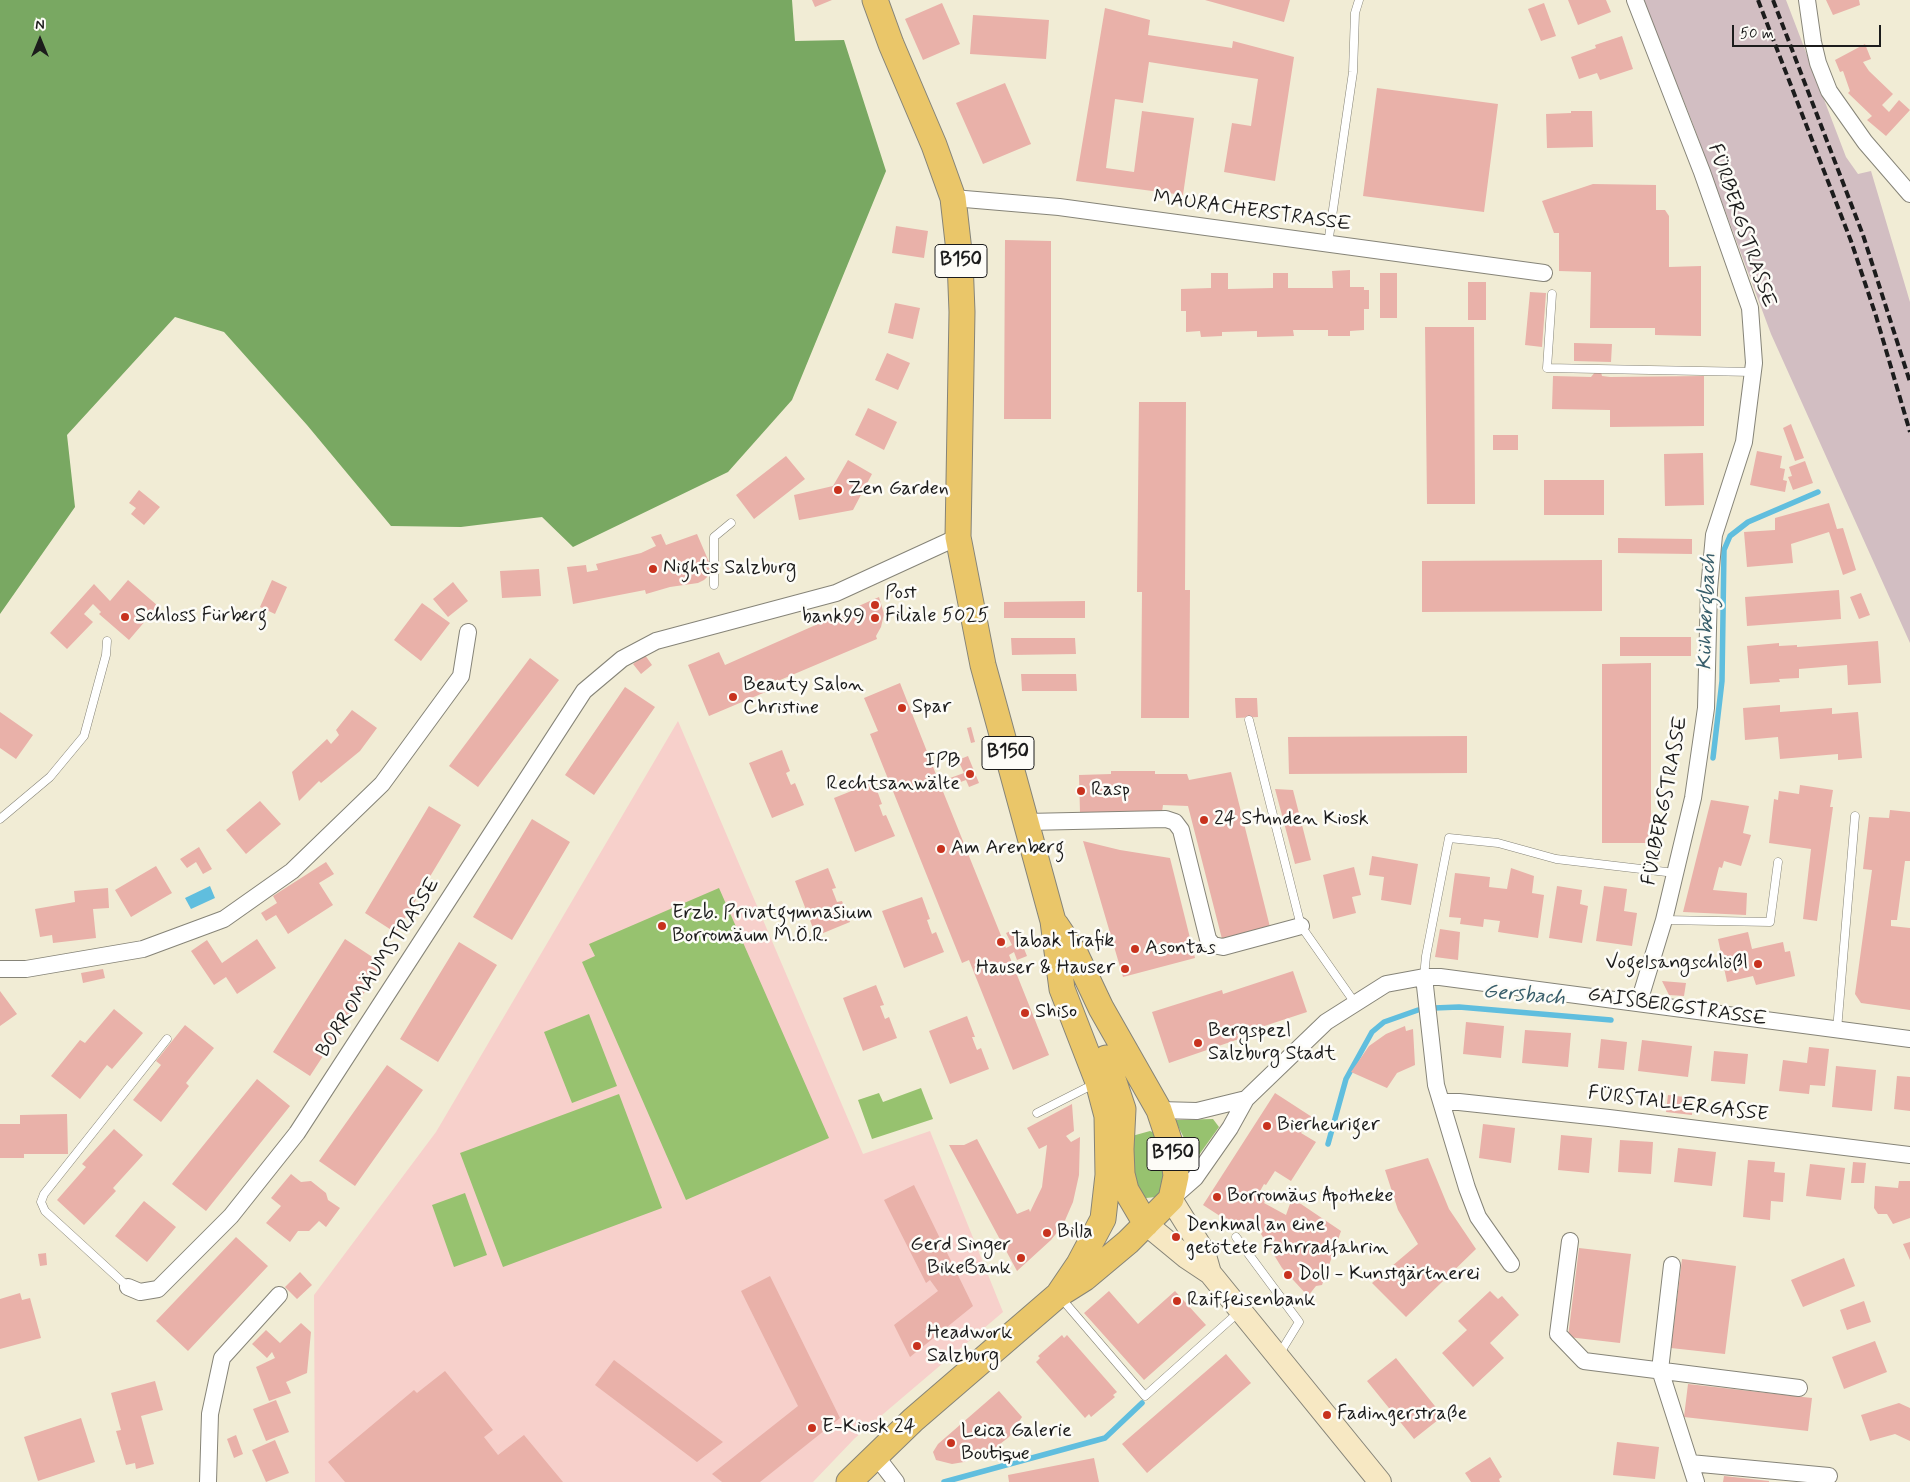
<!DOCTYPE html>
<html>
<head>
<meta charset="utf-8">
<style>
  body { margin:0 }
  #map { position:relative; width:1910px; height:1482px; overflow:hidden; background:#f1ecd5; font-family:Mynerve,sans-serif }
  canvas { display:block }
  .north { position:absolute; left:15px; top:15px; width:50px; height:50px; -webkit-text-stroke:4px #fdfcf7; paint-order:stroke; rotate:0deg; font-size:14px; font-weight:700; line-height:20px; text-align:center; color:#1c1c1c }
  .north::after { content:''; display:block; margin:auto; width:18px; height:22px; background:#1c1c1c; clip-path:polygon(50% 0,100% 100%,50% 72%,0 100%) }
  .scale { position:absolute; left:1732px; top:25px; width:149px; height:22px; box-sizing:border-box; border:2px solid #1c1c1c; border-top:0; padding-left:6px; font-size:15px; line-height:18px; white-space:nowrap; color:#1c1c1c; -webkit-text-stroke:4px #fdfcf7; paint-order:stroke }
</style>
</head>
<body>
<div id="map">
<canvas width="1910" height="1482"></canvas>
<div class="north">N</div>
<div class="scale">50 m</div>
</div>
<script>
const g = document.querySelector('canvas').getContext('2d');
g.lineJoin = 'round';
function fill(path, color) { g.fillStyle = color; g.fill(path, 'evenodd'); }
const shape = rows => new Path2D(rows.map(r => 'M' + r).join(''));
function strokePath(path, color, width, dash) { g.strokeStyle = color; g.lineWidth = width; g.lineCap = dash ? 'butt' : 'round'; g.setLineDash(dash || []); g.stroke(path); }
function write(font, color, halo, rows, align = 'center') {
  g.font = font + ' Mynerve,sans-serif'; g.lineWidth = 5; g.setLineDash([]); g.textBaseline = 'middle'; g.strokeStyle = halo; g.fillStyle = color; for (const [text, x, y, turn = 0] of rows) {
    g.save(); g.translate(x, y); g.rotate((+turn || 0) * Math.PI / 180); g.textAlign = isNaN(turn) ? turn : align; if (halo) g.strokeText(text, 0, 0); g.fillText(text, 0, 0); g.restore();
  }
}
fill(shape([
  [678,721,863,1154,930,1131,1003,1312,855,1438,813,1482,315,1482,314,1295,436,1132]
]), '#f7d0cb');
fill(shape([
  [1643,0,1786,0,1846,157,1858,174,1871,171,1910,302,1910,643,1771,334,1691,119]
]), '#d2bec2');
fill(shape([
  [719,888,829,1138,686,1200,582,962,595,956,589,944],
  [589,1014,617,1086,572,1103,544,1032],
  [921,1088,933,1119,872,1139,858,1100,879,1093,883,1102],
  [619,1094,662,1208,503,1267,460,1153],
  [1213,1119,1219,1127,1191,1166,1186,1142,1175,1120],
  [1150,1131,1159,1135,1168,1165,1161,1192,1156,1197,1146,1198,1135,1194,1132,1136],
  [465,1193,487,1255,454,1267,432,1205]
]), '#97c26f');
fill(shape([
  [0,0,792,0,795,41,844,40,886,171,792,400,728,472,573,547,542,517,461,527,391,526,307,425,224,332,175,317,67,435,75,507,0,614]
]), '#79a862');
fill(shape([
  [210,886,215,898,191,909,185,898]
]), '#60bede');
strokePath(shape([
  [1713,758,1722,681,1724,550,1730,536,1748,522,1818,492],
  [1434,1008,1459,1007,1611,1020],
  [1328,1144,1346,1079,1372,1032,1384,1022,1418,1010],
  [944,1482,1105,1438,1142,1403]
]), '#60bede', 5.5);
fill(shape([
  [812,0,832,0,815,7],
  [1205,0,1290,0,1284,22],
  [1568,0,1606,0,1611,12,1578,25],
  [1826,0,1859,0,1860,5,1833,15],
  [942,3,960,44,923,60,905,19],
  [1544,3,1556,36,1541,41,1528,9],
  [1105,8,1150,20,1148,35,1232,48,1233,41,1294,57,1275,181,1224,172,1232,123,1251,126,1258,79,1149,62,1143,103,1115,99,1106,168,1134,172,1142,111,1194,118,1183,195,1076,181],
  [973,15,1049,20,1046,59,970,54],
  [1622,36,1633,69,1600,80,1597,73,1579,79,1571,57,1596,48,1595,45],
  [1865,44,1871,59,1863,62,1869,71,1893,94,1882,105,1889,112,1899,100,1910,110,1886,136,1867,120,1872,116,1848,93,1850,91,1843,71,1840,72,1835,60],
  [1005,83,1031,144,983,164,956,103],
  [1377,88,1498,104,1484,212,1363,196],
  [1571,111,1592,111,1593,147,1547,148,1546,114,1571,113],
  [1593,184,1656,185,1656,210,1665,210,1669,216,1669,267,1701,266,1701,336,1655,335,1655,328,1590,328,1591,272,1559,271,1559,233,1554,233,1542,201],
  [896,226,928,231,924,258,892,253],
  [1005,240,1051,241,1051,419,1004,419],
  [1350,270,1350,287,1364,287,1364,290,1369,290,1369,309,1364,309,1364,330,1350,331,1350,336,1328,336,1328,330,1293,330,1294,336,1257,337,1257,331,1222,332,1222,336,1201,337,1200,331,1186,332,1186,311,1181,311,1181,289,1211,288,1211,273,1228,273,1228,289,1273,288,1273,273,1288,273,1288,288,1333,288,1332,271],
  [1380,273,1397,273,1397,318,1380,318],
  [1468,282,1486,282,1486,320,1468,320],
  [1530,292,1546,293,1542,347,1525,345],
  [895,303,920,308,913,339,888,333],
  [1425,327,1474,327,1475,504,1427,504],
  [1574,343,1612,344,1611,362,1574,361],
  [887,353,910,363,898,390,875,380],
  [1596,371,1601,372,1602,376,1610,377,1704,376,1704,426,1610,427,1610,410,1552,409,1553,376,1591,377],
  [1139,402,1186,402,1185,590,1190,590,1189,718,1141,718,1142,592,1137,592],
  [868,408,897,422,884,450,855,435],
  [1791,424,1804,458,1795,461,1783,428],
  [1493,435,1518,435,1518,450,1493,450],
  [1757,451,1782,456,1780,468,1785,469,1783,480,1787,481,1785,492,1750,485],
  [1703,453,1704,505,1665,506,1664,454],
  [786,456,805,479,754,519,736,495],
  [848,460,872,474,853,510,799,520,794,495,833,486],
  [1805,461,1813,483,1793,490,1788,477,1792,476,1789,467],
  [1544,480,1604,480,1604,515,1544,515],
  [139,490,160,507,144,525,131,514,136,508,129,503],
  [1829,503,1837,529,1843,528,1856,570,1843,575,1829,532,1791,544,1793,563,1747,567,1744,532,1775,530,1775,518],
  [661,534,666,545,697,534,709,562,709,575,704,580,698,583,670,587,646,594,645,590,573,604,567,567,586,565,587,572,598,570,596,564,641,553,656,546,651,537],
  [1618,538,1692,539,1692,554,1618,553],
  [1602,560,1602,611,1422,612,1422,561],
  [539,569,541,596,502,598,500,571],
  [128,580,158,606,129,640,99,614,101,612,93,604,84,614,93,622,67,649,50,633,94,584,110,601],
  [272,580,287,587,275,614,260,607],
  [453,582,468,601,448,617,433,599],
  [1839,590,1841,619,1747,626,1745,597],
  [1861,593,1870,615,1859,619,1850,597],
  [879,597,884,614,881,627,876,636,877,639,766,686,768,691,709,716,688,665,719,652,725,665],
  [1085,601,1085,618,1004,618,1004,602],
  [422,603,450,623,421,661,394,640],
  [1620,637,1691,637,1691,656,1620,656],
  [1011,638,1075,638,1076,654,1012,655],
  [1878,641,1881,683,1848,685,1847,665,1799,669,1799,678,1779,679,1780,682,1750,684,1747,646,1779,643,1779,646,1797,645,1797,647],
  [645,655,652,665,641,674,633,664],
  [530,658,559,680,478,787,449,766],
  [1651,663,1651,843,1602,843,1602,664],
  [1021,674,1076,674,1077,691,1022,691],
  [900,683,939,782,964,773,958,760,968,756,979,783,969,787,966,780,942,789,1006,948,1012,945,1006,933,1016,929,1027,956,1017,960,1014,952,1009,955,1049,1055,1013,1070,969,960,962,963,870,734,878,731,864,698],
  [625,687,655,707,594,795,565,775],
  [1235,698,1257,698,1258,717,1236,718],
  [1780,705,1780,712,1832,708,1832,714,1858,712,1862,758,1838,760,1838,754,1780,759,1778,737,1745,740,1743,708],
  [352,710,377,728,360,751,321,783,319,781,299,801,292,772,327,739,331,744,339,735,336,730],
  [0,712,33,735,16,759,0,748],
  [971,727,975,742,971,743,967,728],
  [1467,736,1467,773,1289,774,1288,737],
  [782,750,790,771,786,773,791,785,795,783,804,805,772,818,749,763],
  [1111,771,1155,771,1155,774,1187,774,1189,780,1231,772,1270,927,1222,939,1188,806,1163,805,1162,812,1080,813,1079,775,1111,774],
  [874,782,882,804,879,805,883,816,886,815,895,836,855,852,834,798],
  [1800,785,1833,790,1830,807,1833,807,1817,921,1803,919,1811,849,1769,843,1774,799,1778,800,1779,791,1799,794],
  [1275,789,1293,790,1311,860,1295,864],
  [1711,800,1749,806,1743,833,1751,835,1741,866,1724,861,1722,868,1719,867,1713,890,1747,893,1746,915,1683,912],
  [260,801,281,824,246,854,226,830],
  [429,806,461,825,396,933,365,913],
  [1890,810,1910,812,1910,861,1905,861,1897,920,1891,920,1891,926,1910,928,1910,1010,1861,1003,1855,994,1872,870,1863,869,1869,817,1889,818],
  [532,819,570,842,512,940,473,917],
  [1083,841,1120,850,1170,858,1195,958,1123,977],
  [199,847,212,869,203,874,196,862,187,868,180,859],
  [1372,856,1418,864,1411,905,1381,900,1384,877,1369,875],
  [326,862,334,874,319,883,333,905,288,934,276,915,266,921,261,913,277,903,273,896],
  [156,866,172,893,131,917,115,890],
  [1354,867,1361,895,1352,897,1356,913,1333,919,1323,875],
  [828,868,836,888,832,889,837,902,842,901,850,922,816,936,795,881],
  [1511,868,1534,876,1532,893,1544,895,1538,938,1498,932,1500,921,1484,919,1483,927,1460,924,1461,918,1449,917,1455,873,1490,877,1489,887,1507,889],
  [1557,886,1582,890,1580,904,1588,906,1582,943,1549,938],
  [1604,886,1627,889,1624,911,1637,913,1632,946,1596,941],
  [108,888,109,908,93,909,96,938,53,943,52,935,40,937,35,909,75,902,74,891],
  [922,897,930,919,927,920,932,934,936,932,944,952,904,968,882,911],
  [1440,929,1460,932,1458,960,1435,957],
  [1748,932,1752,949,1783,942,1785,952,1790,951,1795,976,1756,985,1753,976,1727,982,1718,939],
  [257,939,276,968,237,994,226,977,214,985,191,951,207,940,222,963],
  [345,939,383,964,310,1076,273,1052],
  [459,942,497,965,438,1062,400,1039],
  [103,969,105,978,83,983,81,973],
  [1293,971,1307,1012,1237,1035,1239,1039,1169,1063,1152,1012,1222,990,1223,994],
  [1662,981,1686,983,1684,996,1669,995],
  [876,985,884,1005,880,1006,885,1019,889,1017,897,1038,863,1051,843,998],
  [0,991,17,1014,0,1026],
  [114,1009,143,1033,112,1069,107,1065,80,1099,51,1076,80,1040,85,1043],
  [967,1016,975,1037,972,1037,977,1050,981,1048,989,1069,950,1084,929,1031],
  [1466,1022,1504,1026,1501,1058,1463,1054],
  [185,1025,214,1048,186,1083,189,1086,161,1122,133,1100,161,1065,156,1061],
  [1405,1026,1406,1031,1413,1029,1415,1065,1397,1073,1387,1088,1351,1072,1369,1046,1386,1034],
  [1525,1030,1571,1033,1568,1067,1522,1063],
  [1601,1039,1627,1042,1624,1070,1598,1068],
  [1642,1040,1692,1046,1688,1077,1638,1071],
  [1809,1047,1829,1049,1825,1086,1810,1085,1809,1094,1779,1091,1783,1060,1807,1063],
  [1714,1051,1748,1054,1745,1084,1711,1081],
  [387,1065,423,1090,355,1186,319,1161],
  [1836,1066,1876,1070,1872,1111,1832,1107],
  [1897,1076,1910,1077,1910,1111,1894,1109],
  [257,1079,290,1106,206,1211,172,1184],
  [1275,1093,1312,1117,1301,1133,1316,1142,1291,1181,1275,1171,1266,1185,1264,1184,1259,1193,1267,1198,1264,1203,1286,1215,1291,1201,1301,1204,1341,1231,1322,1285,1316,1286,1308,1296,1282,1268,1261,1234,1263,1231,1250,1222,1243,1231,1203,1205],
  [1668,1095,1693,1098,1692,1115,1666,1112],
  [1072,1104,1074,1131,1066,1136,1071,1142,1080,1137,1079,1175,1073,1202,1063,1225,1051,1240,1017,1271,949,1145,964,1145,977,1139,1017,1214,1029,1209,1030,1212,1042,1187,1047,1145,1039,1149,1027,1128],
  [67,1114,68,1154,24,1154,24,1158,0,1158,0,1124,20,1124,20,1115],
  [1483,1124,1515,1128,1511,1163,1479,1158],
  [114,1129,143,1155,113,1188,116,1191,84,1225,57,1200,86,1167,82,1164],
  [1561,1135,1592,1138,1589,1173,1558,1170],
  [1620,1140,1653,1142,1651,1174,1618,1172],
  [1678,1148,1716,1152,1712,1186,1674,1182],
  [1428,1158,1449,1209,1476,1249,1406,1317,1372,1283,1418,1244,1398,1210,1385,1170],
  [1748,1160,1775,1162,1774,1172,1785,1173,1783,1202,1771,1201,1770,1220,1743,1217],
  [1853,1162,1866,1163,1864,1183,1851,1183],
  [1810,1164,1845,1168,1841,1200,1806,1196],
  [291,1174,301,1182,311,1181,326,1193,328,1200,340,1208,326,1227,319,1221,309,1231,298,1231,290,1242,266,1223,281,1206,271,1198],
  [1899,1181,1910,1181,1910,1218,1893,1224,1887,1214,1878,1214,1874,1208,1875,1186,1898,1188],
  [914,1185,973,1306,910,1357,894,1325,938,1291,930,1280,926,1283,884,1200],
  [144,1201,176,1227,147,1262,115,1236],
  [236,1237,268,1266,188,1351,156,1321],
  [1910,1242,1910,1260,1903,1244],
  [1579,1248,1631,1254,1620,1343,1568,1337],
  [46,1253,47,1265,40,1266,38,1254],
  [1844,1258,1855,1286,1803,1307,1791,1280],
  [1682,1259,1736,1266,1725,1354,1671,1348],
  [300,1272,312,1285,297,1299,285,1287],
  [770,1276,840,1418,760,1482,722,1482,712,1474,798,1406,741,1291],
  [1109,1291,1138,1324,1175,1291,1206,1325,1144,1380,1084,1313],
  [1490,1291,1498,1299,1502,1296,1519,1315,1490,1343,1504,1358,1473,1387,1442,1353,1467,1330,1458,1321],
  [20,1293,22,1300,30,1298,41,1338,0,1349,0,1299],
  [1864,1301,1871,1322,1847,1330,1840,1310],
  [301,1323,311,1332,307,1373,286,1382,291,1393,269,1401,256,1367,275,1358,272,1352,267,1358,252,1344,266,1330,280,1343],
  [1062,1335,1064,1338,1067,1335,1117,1392,1113,1395,1115,1397,1091,1417,1089,1414,1085,1418,1036,1362,1040,1358,1038,1356],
  [1875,1341,1887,1372,1844,1389,1832,1357],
  [1226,1354,1251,1383,1147,1473,1122,1444],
  [1396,1358,1443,1416,1414,1439,1367,1381],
  [614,1360,723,1442,697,1462,595,1385],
  [445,1371,493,1430,484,1437,498,1455,524,1435,563,1482,345,1482,328,1462,414,1390,417,1393],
  [155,1381,163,1410,141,1416,154,1464,136,1469,135,1463,126,1465,116,1431,121,1430,111,1393],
  [1688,1384,1812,1398,1808,1431,1684,1417],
  [999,1391,1022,1417,1009,1437,991,1451,964,1462,952,1464,936,1460,933,1452,938,1444],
  [276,1400,289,1432,266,1441,253,1409],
  [1899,1403,1910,1408,1910,1441,1895,1434,1870,1441,1861,1415],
  [81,1418,95,1462,38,1481,24,1437],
  [236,1435,243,1454,234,1458,227,1439],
  [275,1440,289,1473,266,1482,252,1450],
  [1617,1442,1659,1447,1655,1479,1613,1475],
  [1490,1457,1502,1477,1499,1479,1500,1482,1471,1482,1465,1473],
  [1094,1458,1099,1482,1009,1482,1008,1475],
  [1724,1476,1769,1481,1769,1482,1723,1482]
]), '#e9b1a9');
const lane = shape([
  [1328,244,1353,72,1355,13,1359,0],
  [1552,294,1547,368,1753,372],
  [714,585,714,537,731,523],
  [1249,720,1301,926,1355,1003],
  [0,819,50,777,84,736,106,655,107,641],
  [1664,920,1770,922,1778,862],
  [1424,977,1426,956,1449,838,1498,843,1556,859,1675,873],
  [1837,1030,1855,816],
  [1037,1113,1096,1083],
  [1236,1237,1299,1322,1280,1353],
  [128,1287,45,1211,41,1202,44,1194,167,1039],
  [1061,1298,1145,1396,1240,1311]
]);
const street = shape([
  [1635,0,1702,172,1750,308,1754,363,1744,442,1714,535,1709,589,1706,708,1693,798,1664,920,1639,1002],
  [1807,0,1813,42,1818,63,1829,91,1865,142,1910,194],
  [953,198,1059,207,1544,273],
  [1026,822,1166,819,1175,822,1181,830,1208,939,1213,945,1223,947,1301,926],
  [0,969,26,969,143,949,224,919,292,871,382,784,461,676,468,632],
  [1424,977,1436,1085,1467,1188,1478,1217,1511,1264],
  [1442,1102,1459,1102,1609,1118,1910,1155],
  [1159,1110,1197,1111,1246,1099],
  [1171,1199,1195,1178,1230,1128,1246,1099,1326,1022,1386,984,1424,977,1440,977,1910,1039],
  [1570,1241,1558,1334,1584,1361,1799,1388],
  [1672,1265,1660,1370,1696,1482],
  [128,1287,140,1292,158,1289,231,1216,297,1133,584,691,622,659,656,641,836,593,958,537],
  [876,1456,896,1482],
  [1690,1463,1829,1476],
  [208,1482,210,1414,222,1358,279,1295]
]);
const secondary = shape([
  [1171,1199,1204,1252,1210,1273],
  [1146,1224,1186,1257,1210,1273,1380,1482]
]);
const primary = shape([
  [875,0,891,44,934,145,953,198,960,260,962,312,958,537,983,665,1053,921,1062,989,1098,1082,1107,1116,1108,1175,1103,1219,1079,1264,1058,1295],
  [1106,1058,1123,1109,1121,1149,1122,1174,1126,1190,1146,1224],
  [849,1482,913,1420,1058,1295,1085,1278,1128,1242,1171,1199,1176,1176,1173,1152,1159,1110,1101,1008,1076,955,1056,925]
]);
strokePath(lane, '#868478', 9);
strokePath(street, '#868478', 18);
strokePath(secondary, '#868478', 24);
strokePath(primary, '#868478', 27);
strokePath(lane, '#fff', 8);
strokePath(street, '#fff', 16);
strokePath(secondary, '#f7e8c3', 22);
strokePath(primary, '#eac669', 25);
strokePath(shape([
  [1758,0,1851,241,1876,316,1910,432],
  [1773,0,1863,235,1910,382]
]), '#1c1c1c', 4, [8, 4]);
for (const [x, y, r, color] of [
  [838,490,5,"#c8321e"],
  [653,569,5,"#c8321e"],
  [875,605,5,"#c8321e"],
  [125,617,5,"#c8321e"],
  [875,618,5,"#c8321e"],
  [733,697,5,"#c8321e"],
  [902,708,5,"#c8321e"],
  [970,774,5,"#c8321e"],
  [1081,791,5,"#c8321e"],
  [1204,820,5,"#c8321e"],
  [941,849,5,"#c8321e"],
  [662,926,5,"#c8321e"],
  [1001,942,5,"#c8321e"],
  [1135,949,5,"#c8321e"],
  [1758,964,5,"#c8321e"],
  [1125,969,5,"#c8321e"],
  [1025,1013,5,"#c8321e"],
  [1198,1043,5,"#c8321e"],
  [1267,1126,5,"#c8321e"],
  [1217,1197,5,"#c8321e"],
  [1047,1233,5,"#c8321e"],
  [1176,1237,5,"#c8321e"],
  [1021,1258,5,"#c8321e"],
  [1288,1275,5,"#c8321e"],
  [1177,1301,5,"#c8321e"],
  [917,1346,5,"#c8321e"],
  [1327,1415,5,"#c8321e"],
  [812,1428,5,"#c8321e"],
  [951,1443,5,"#c8321e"]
]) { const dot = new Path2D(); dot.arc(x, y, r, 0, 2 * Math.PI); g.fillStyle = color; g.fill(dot); strokePath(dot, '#fdfcf7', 2); }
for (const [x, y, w] of [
  [961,261,52],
  [1008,753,52],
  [1173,1154,52]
]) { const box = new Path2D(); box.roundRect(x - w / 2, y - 16.5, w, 33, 4); g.fillStyle = '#fdfcf7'; g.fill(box); strokePath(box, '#1c1c1c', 1); }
write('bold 19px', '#1c1c1c', null, [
  ["B150",961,261],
  ["B150",1008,753],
  ["B150",1173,1154]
]);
write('20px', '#1c1c1c', '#fdfcf7', [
  ["MAURACHERSTRASSE",1252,212,8],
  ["FÜRBERGSTRASSE",1741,226,71],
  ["FÜRBERGSTRASSE",1666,801,-79],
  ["BORROMÄUMSTRASSE",379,968,-57],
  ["GAISBERGSTRASSE",1677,1008,8],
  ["FÜRSTALLERGASSE",1678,1105,7]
]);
write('20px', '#1c1c1c', '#fdfcf7', [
  ["Zen Garden",848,490],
  ["Nights Salzburg",663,569],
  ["Post",885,594],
  ["Filiale 5025",885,617],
  ["Schloss Fürberg",135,617],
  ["bank99",865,618,"right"],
  ["Beauty Salon",743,686],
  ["Christine",743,709],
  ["Spar",912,708],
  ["IPB",960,762,"right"],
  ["Rechtsanwälte",960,785,"right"],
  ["Rasp",1091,791],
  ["24 Stunden Kiosk",1214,820],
  ["Am Arenberg",951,849],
  ["Erzb. Privatgymnasium",672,914],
  ["Borromäum M.Ö.R.",672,937],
  ["Tabak Trafik",1011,942],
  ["Asontas",1145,949],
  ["Vogelsangschlößl",1748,964,"right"],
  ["Hauser & Hauser",1115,969,"right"],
  ["Shiso",1035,1013],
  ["Bergspezl",1208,1032],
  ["Salzburg Stadt",1208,1055],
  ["Bierheuriger",1277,1126],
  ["Borromäus Apotheke",1227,1197],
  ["Denkmal an eine",1186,1226],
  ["getötete Fahrradfahrin",1186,1249],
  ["Billa",1057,1233],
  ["Gerd Singer",1011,1246,"right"],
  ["BikeBank",1011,1269,"right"],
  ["Doll - Kunstgärtnerei",1298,1275],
  ["Raiffeisenbank",1187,1301],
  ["Headwork",927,1334],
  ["Salzburg",927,1357],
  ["Fadingerstraße",1337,1415],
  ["E-Kiosk 24",822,1428],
  ["Leica Galerie",961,1432],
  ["Boutique",961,1455]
], 'left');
write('italic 21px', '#375d6a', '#fdfcf7', [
  ["Kühbergbach",1708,612,-88],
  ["Gersbach",1524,996,5]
]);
</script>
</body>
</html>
